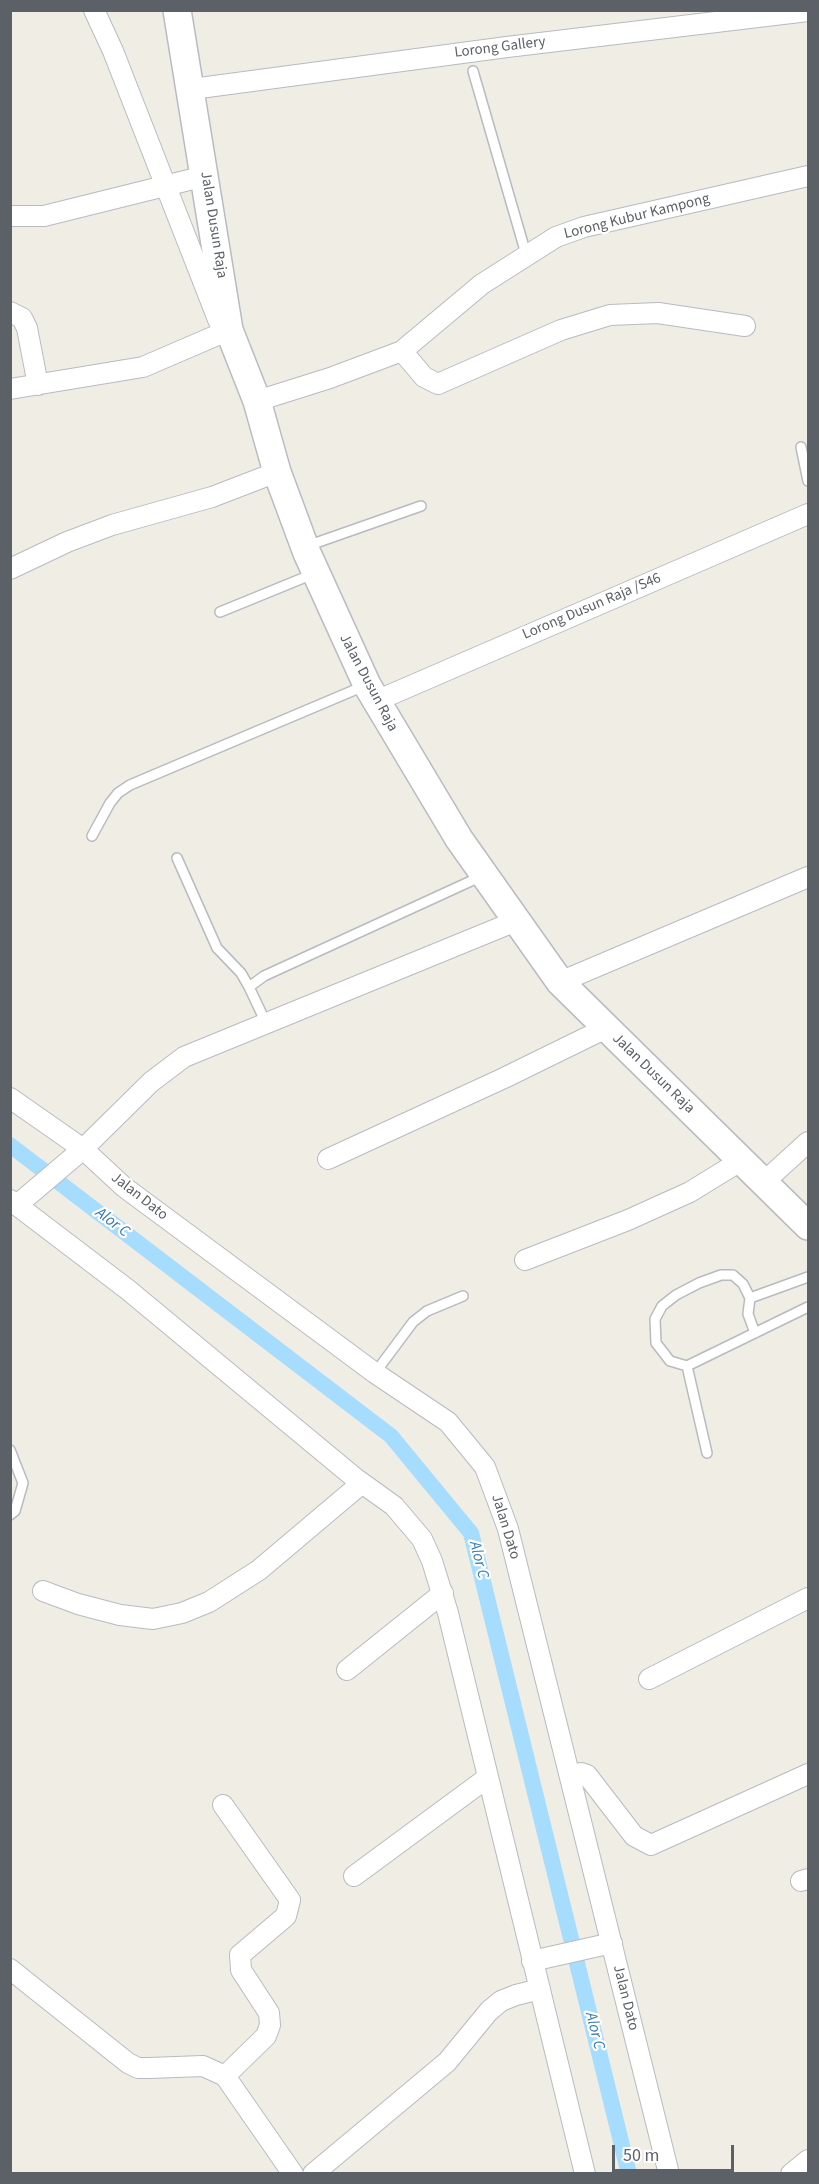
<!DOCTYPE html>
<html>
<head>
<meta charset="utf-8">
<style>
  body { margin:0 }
  #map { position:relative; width:819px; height:2184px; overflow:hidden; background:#f0ede5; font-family:"Source Sans 3",sans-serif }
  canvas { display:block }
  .frame { position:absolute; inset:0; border:12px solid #5c6167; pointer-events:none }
  .scale { position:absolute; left:612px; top:2145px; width:122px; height:27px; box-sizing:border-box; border:3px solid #5c6167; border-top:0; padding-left:8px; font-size:18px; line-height:21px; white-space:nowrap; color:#5c6167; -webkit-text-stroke:4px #fff; paint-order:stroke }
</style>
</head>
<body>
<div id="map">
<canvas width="819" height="2184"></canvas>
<div class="frame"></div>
<div class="scale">50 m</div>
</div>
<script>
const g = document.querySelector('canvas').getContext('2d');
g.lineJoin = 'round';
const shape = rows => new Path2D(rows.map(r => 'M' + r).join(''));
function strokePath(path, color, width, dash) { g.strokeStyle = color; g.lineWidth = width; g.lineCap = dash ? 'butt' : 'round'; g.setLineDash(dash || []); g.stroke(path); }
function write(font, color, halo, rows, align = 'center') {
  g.font = font + ' "Source Sans 3",sans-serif'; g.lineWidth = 4.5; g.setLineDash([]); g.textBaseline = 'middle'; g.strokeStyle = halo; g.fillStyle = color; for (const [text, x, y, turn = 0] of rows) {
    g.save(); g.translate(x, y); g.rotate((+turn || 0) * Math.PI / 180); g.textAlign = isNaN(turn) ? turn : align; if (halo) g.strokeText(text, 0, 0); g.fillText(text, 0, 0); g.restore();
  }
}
strokePath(shape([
  [10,1145,391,1436,471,1533,629,2174]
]), '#a6ddff', 16);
const lane = shape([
  [473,71,526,254],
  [801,447,808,481],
  [307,546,421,506],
  [220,612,313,574],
  [92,836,110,803,118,793,130,785,364,686],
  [177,858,217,948,241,973,249,987],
  [267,1025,249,987,264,976,482,876],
  [808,1277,750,1298,743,1284,733,1275,721,1275,699,1283,676,1295,662,1306,655,1319,656,1343,670,1361,687,1366,808,1307],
  [750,1298,748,1314,755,1333],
  [687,1366,707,1453],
  [375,1373,413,1322,427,1311,463,1296],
  [10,1450,23,1483,15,1511,10,1515]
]);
const street = shape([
  [94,10,113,51,219,322],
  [192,89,507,47,808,11],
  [10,216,44,216,205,176],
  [10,312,22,318,27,328,38,385],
  [402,351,424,377,438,384,561,330,610,315,658,313,745,326],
  [10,389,143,367,229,330],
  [257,401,330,378,402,351,482,284,556,237,584,227,808,176],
  [10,569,67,542,112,525,212,497,277,472],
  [376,701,808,514],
  [560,982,808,877],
  [10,1098,83,1149,124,1187,375,1373,448,1422,485,1467,508,1529,669,2174],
  [328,1159,504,1078,606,1028],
  [764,1182,808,1142],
  [10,1200,127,1289,355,1478,394,1506,422,1539,432,1561,448,1613,585,2174],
  [17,1205,83,1149,151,1082,184,1057,516,921],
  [525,1260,628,1220,690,1192,742,1160],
  [43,1591,78,1604,120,1615,153,1619,182,1613,209,1602,259,1570,362,1483],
  [347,1670,443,1593],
  [649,1679,808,1598],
  [570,1775,581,1773,587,1775,634,1836,651,1845,808,1774],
  [223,1805,290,1900,286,1916,240,1955,241,1970,269,2013,270,2025,266,2036,225,2076],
  [354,1876,487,1778],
  [801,1881,808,1879],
  [532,1961,612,1943],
  [10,1969,128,2063,138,2068,149,2068,203,2066,225,2076,293,2174],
  [313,2174,447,2062,489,2011,501,2001,516,1995,540,1989],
  [791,2174,808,2160]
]);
const secondary = shape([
  [177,10,229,330,257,401,277,472,307,553,367,685,459,839,560,982,808,1226]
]);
strokePath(lane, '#b7bbc0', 12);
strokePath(street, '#b7bbc0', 22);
strokePath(secondary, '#b8bcc2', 30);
strokePath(lane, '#fff', 9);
strokePath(street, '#fff', 20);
strokePath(secondary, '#fff', 27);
write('15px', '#5c6167', '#fff', [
  ["Lorong Gallery",500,48,-7],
  ["Lorong Kubur Kampong",637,217,-14],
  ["Jalan Dusun Raja",213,225,81],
  ["Lorong Dusun Raja /S46",592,607,-23],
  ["Jalan Dusun Raja",368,683,62],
  ["Jalan Dusun Raja",653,1074,44],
  ["Jalan Dato",139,1197,38],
  ["Jalan Dato",505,1527,73],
  ["Jalan Dato",625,1998,76]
]);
write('italic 16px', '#367ab2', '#fff', [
  ["Alor C",112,1223,37],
  ["Alor C",478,1560,76],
  ["Alor C",594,2031,76]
]);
</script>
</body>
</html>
